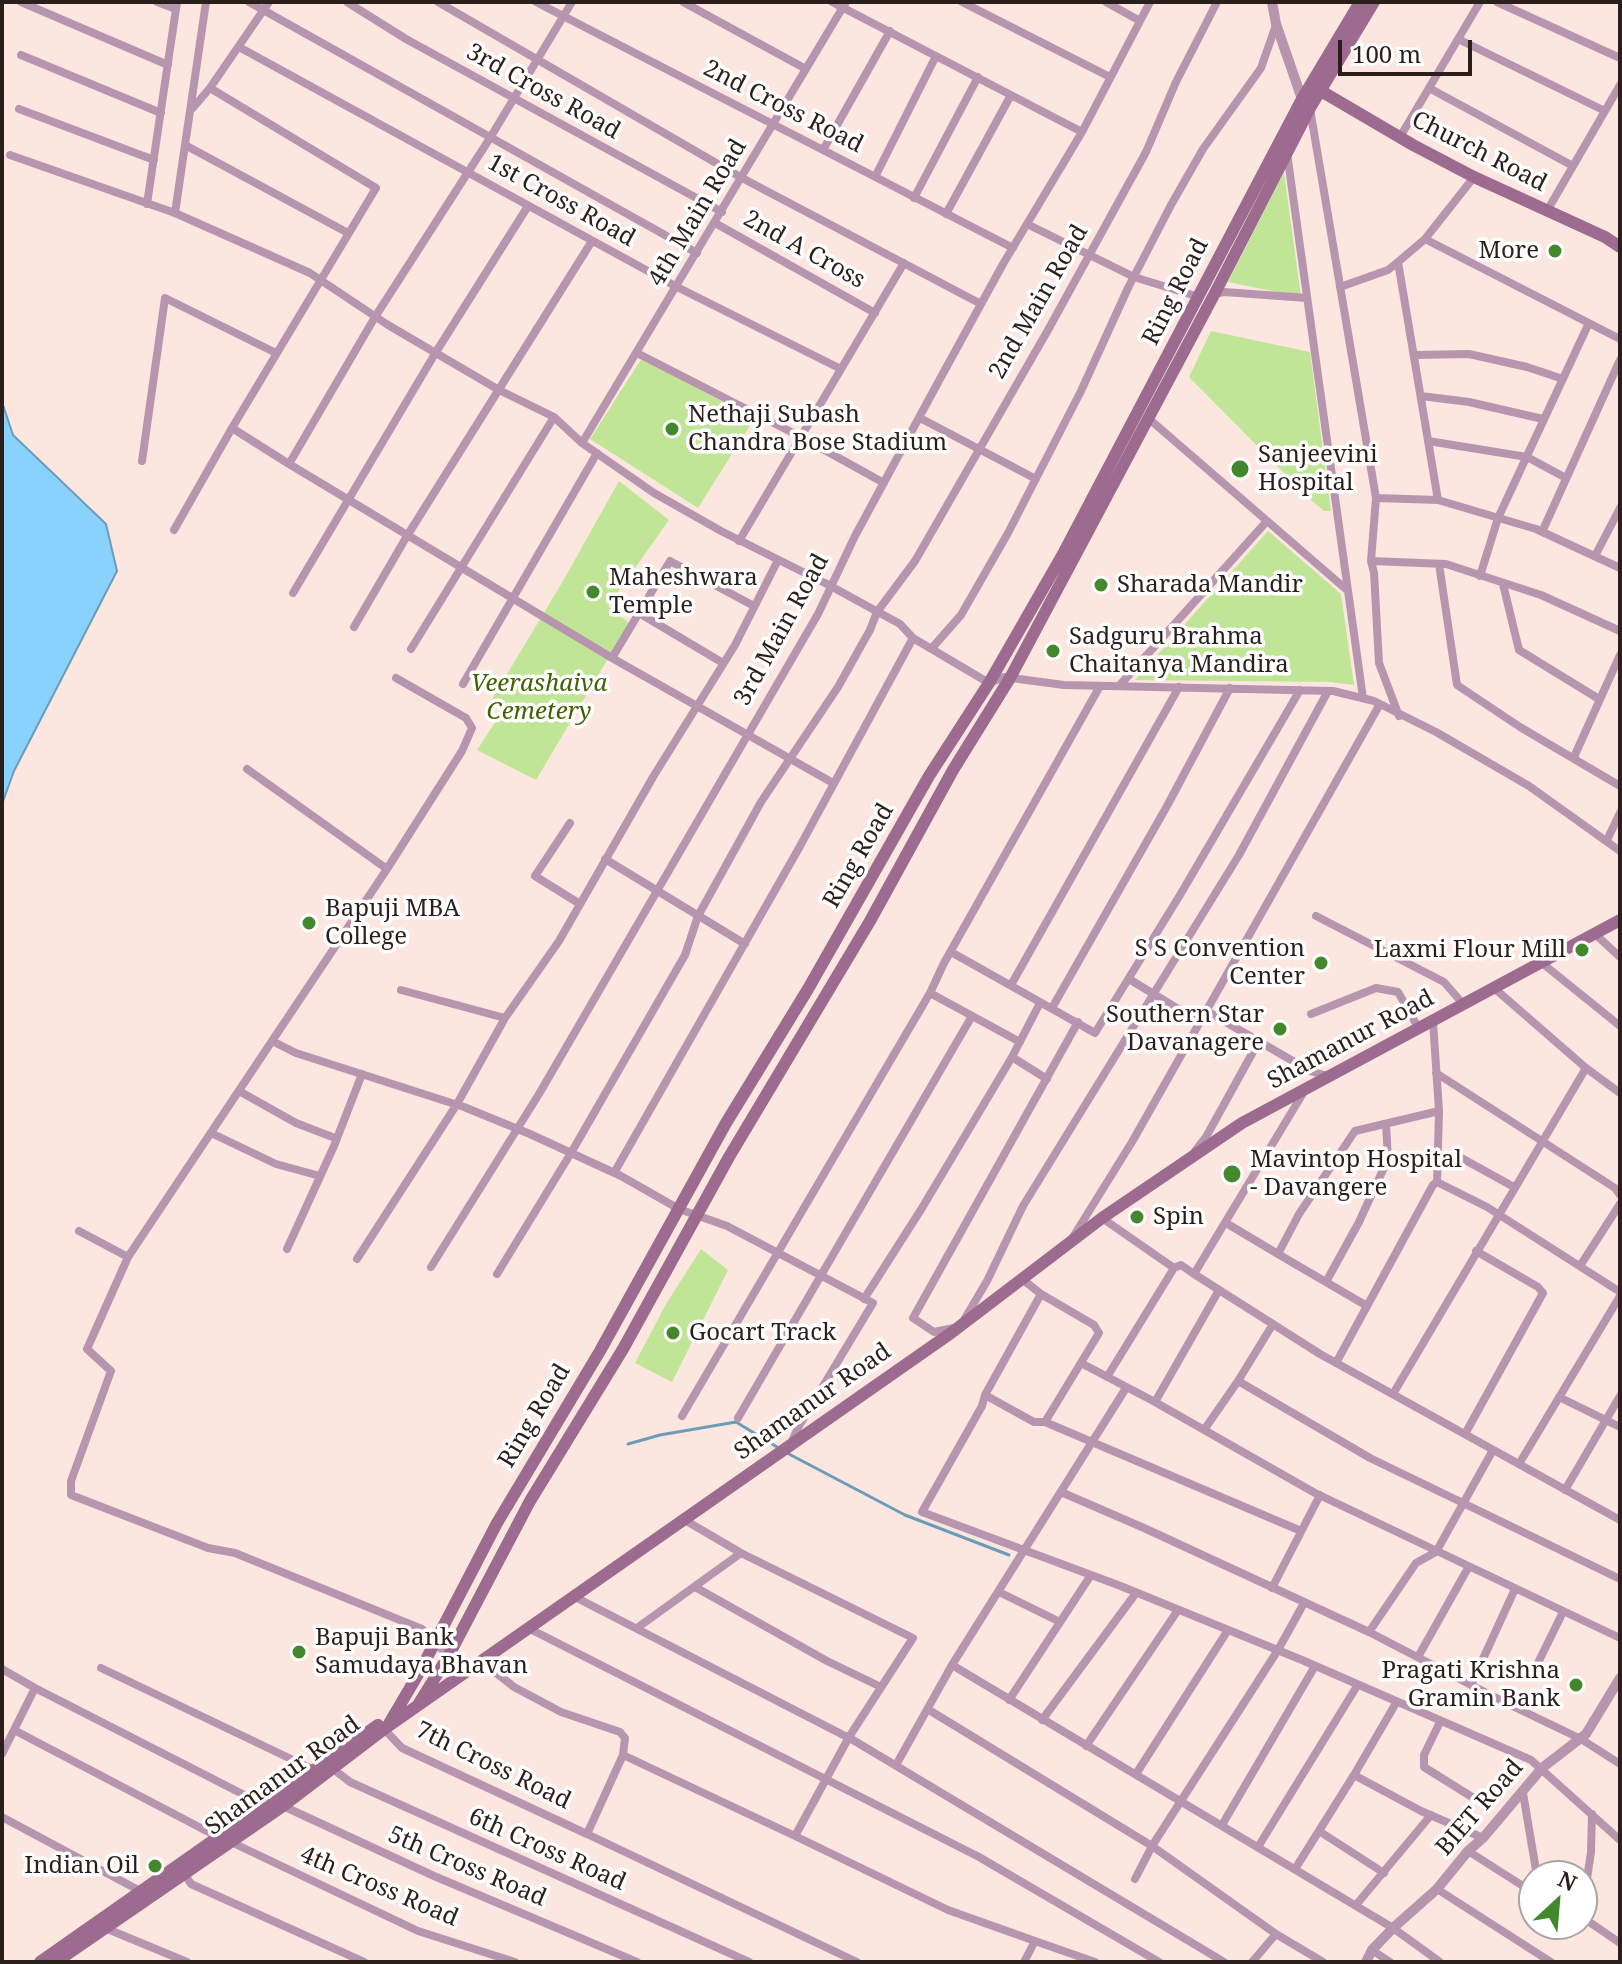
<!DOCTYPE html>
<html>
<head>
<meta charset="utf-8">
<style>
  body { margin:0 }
  #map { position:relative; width:1622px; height:1964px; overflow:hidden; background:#fce7e0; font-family:"Noto Serif",serif }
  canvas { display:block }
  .frame { position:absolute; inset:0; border:4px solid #2b1f1b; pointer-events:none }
  .north { position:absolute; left:1518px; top:1860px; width:80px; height:80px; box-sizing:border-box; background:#fff; border:2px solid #aaa5a4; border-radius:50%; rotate:26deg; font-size:22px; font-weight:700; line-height:32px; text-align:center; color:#2b1f1b }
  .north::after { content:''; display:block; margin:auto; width:28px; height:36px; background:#43882d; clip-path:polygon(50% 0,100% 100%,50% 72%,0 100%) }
  .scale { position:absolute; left:1338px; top:40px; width:134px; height:36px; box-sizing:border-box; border:4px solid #2b1f1b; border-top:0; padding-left:10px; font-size:24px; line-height:28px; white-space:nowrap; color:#2b1f1b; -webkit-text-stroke:6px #fff; paint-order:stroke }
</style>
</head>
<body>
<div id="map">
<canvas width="1622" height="1964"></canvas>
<div class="frame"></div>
<div class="north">N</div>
<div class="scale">100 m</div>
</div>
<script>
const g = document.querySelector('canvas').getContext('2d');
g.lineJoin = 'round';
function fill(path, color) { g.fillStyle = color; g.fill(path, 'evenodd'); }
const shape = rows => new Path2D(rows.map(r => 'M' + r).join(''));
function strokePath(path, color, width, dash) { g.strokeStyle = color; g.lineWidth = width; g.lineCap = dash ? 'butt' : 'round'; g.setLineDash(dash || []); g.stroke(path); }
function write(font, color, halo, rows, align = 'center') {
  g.font = font + ' "Noto Serif",serif'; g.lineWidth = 7; g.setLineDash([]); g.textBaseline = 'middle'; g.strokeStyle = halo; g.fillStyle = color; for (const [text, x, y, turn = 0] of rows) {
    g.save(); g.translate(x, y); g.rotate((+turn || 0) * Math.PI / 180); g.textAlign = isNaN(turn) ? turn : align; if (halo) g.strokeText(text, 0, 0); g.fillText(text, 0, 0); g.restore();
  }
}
fill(shape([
  [1284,172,1301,297,1228,282],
  [1211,331,1310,352,1331,511,1324,511,1311,500,1189,377],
  [642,358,754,419,698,508,590,439],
  [619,481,669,520,608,606,629,623,536,780,477,750,502,712,489,704,563,581],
  [1268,531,1341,594,1354,685,1330,682,1135,680],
  [701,1249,728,1270,672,1382,635,1363,666,1304]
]), '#c1e596');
const water = shape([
  [2,402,13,435,106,524,117,571,14,771,2,804,2,402]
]);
fill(water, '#89d2fd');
strokePath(water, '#6d9cb9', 2);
strokePath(shape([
  [628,1444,660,1435,736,1422,777,1447],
  [787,1453,905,1515,1009,1555]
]), '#6d9cb9', 3);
strokePath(shape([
  [21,2,168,65],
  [157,2,176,9],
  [249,2,697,253],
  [347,2,406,39,722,212],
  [438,2,742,178,981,304],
  [536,2,1013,248],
  [683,2,806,69],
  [832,2,1082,132],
  [962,2,1110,77],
  [1106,2,1140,21],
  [1497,2,1620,58],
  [1458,39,1605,111],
  [239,47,677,287,841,369],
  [21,55,161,113],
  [210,88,376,188,232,428,289,464,375,317,490,138,572,2],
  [1429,88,1573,166],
  [19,109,154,160],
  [1310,109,1376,498,1371,561,1374,573,1379,663,1399,716],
  [191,110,210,88,269,2],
  [1400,137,1480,2],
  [185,145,348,233],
  [823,150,890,31],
  [1287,153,1363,698],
  [10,155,175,213,310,273,388,325,499,390,554,417,582,443,654,493,721,531,825,583,900,624,913,638,989,683,1004,677,1064,685,1333,691,1374,701,1436,732,1529,786,1620,851],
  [875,177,936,56],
  [914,198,978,77],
  [147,204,177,2],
  [1547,211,1620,85],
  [175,213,206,2],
  [946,214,1011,95],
  [715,223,875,313],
  [1027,224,1134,277,1199,297],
  [1425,239,1620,339],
  [1398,262,1438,500],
  [1340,287,1388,270,1398,262,1425,239,1474,177],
  [1213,294,1224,292,1307,298],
  [637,353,801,437,884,483],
  [1415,355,1469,354,1527,367,1563,379],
  [1421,396,1469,402,1543,419],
  [920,418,1036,479],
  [1148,418,1347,590],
  [1428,441,1527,457,1566,478],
  [582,443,846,2],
  [142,461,165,298,276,353],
  [289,464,612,658],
  [1376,498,1438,500,1536,529,1620,568],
  [174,530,232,428],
  [1542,532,1620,360],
  [739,541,904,263],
  [1595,556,1620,508],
  [1371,561,1446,564,1541,595,1620,631],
  [1439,564,1457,685,1520,727,1620,786],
  [1480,576,1498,518,1588,325],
  [1503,584,1519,650,1599,699],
  [293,593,436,352,528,206],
  [639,613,612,658,833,783],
  [354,627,407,536,592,241],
  [932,648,961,615,1008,533,1081,391,1128,288,1171,205,1203,149,1261,68,1276,25],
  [411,649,554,417],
  [723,663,639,613,670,561,754,606],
  [463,684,597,453],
  [1119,686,1267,521],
  [1574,757,1620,655],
  [247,769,387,869],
  [570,823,535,876,580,904],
  [1607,840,1620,813],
  [605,859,745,944],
  [1316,916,1444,982,1464,1005],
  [1594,933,1620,957],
  [951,952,1095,1033,1180,895,1300,690],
  [1542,963,1620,1026],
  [1129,979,1198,1021],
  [1011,985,1179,687],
  [1494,988,1586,1068,1620,1093],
  [401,990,505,1018],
  [930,993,1020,1042],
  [1052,1008,1167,806,1230,688],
  [1205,1010,1310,1071,1331,1077],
  [1311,1014,1376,988,1398,992,1419,1029],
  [1433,1021,1439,1111,1437,1182,1487,1207,1620,1292],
  [272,1041,387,869,462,751,472,728,466,718,396,678],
  [1012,1057,1047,1079],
  [1436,1073,1615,1188,1620,1195],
  [1305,1090,1194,1274,1320,1354,1620,1520],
  [239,1091,296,1123,335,1138],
  [211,1133,276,1164,320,1176],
  [1195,1151,1206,1137,1259,1041],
  [1456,1155,1514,1187],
  [614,1173,799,848,913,638],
  [1102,1218,1174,1268],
  [1226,1223,1278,1254],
  [79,1231,128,1257,272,1041,296,1053,464,1107,530,1134,621,1176,679,1209,727,1226,873,1303,799,1426,791,1443],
  [1073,1237,1132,1142,1380,704],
  [287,1249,334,1146,362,1074],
  [128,1257,87,1349,111,1371,71,1481,71,1495,208,1548,235,1553,422,1629,465,1673],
  [357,1259,457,1104,505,1018,559,941,653,777,735,645,778,560],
  [1580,1266,1620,1204],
  [431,1267,539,1094,818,614,855,536,935,388,1003,264,1082,132,1150,2],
  [497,1274,571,1153,685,955,698,916,761,802,838,687,870,630,877,612,915,561,1048,330,1146,152,1176,82,1217,2],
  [1022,1279,1041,1294,1094,1325,1099,1333,1045,1422,1301,1531],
  [1326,1282,1359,1222,1388,1159,1386,1124],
  [1041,1294,985,1395,1034,1422,1045,1422],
  [864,1299,922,1208,1012,1057,1040,1003],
  [1367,1306,1278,1254,1299,1214,1355,1131,1439,1111],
  [964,1320,987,1281,1023,1206,1239,855,1328,691],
  [1273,1324,1238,1381,1370,1458,1620,1579],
  [954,1328,934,1332,913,1318,1078,1022],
  [1081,1363,1155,1402,1219,1290],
  [1336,1363,1433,1185,1437,1182],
  [1107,1377,1174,1268,1181,1265,1194,1274],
  [1393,1394,1586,1068],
  [985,1395,982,1406,922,1512,1118,1585,1302,1660,1531,1760,1620,1840],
  [1559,1397,1620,1427],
  [1155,1402,1315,1493,1620,1638],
  [682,1416,930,993,944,963,1100,686],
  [738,1418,972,1016],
  [1204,1430,1238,1381],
  [1465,1434,1543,1293,1538,1287,1476,1251],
  [1519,1464,1620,1296],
  [1565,1490,1620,1396],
  [1061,1492,1144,1528,1369,1632,1502,1701,1581,1739,1620,1764],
  [683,1519,741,1553,913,1638,849,1737,795,1836,623,1755,587,1834,857,1962],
  [695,1587,827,1661,881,1687],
  [1272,1588,1320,1495],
  [999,1592,1060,1622],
  [575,1597,853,1740,1224,1962],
  [528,1628,979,1857,1159,1962],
  [637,1628,741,1553],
  [1369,1632,1416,1563,1436,1552,1493,1450],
  [1418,1657,1468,1568],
  [481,1661,514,1687,561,1712,620,1732,625,1738,623,1755],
  [952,1665,1393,1928,1440,1962],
  [101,1668,314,1770],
  [2,1669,35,1688],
  [1533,1673,1563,1612],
  [1471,1685,1515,1589],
  [1009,1700,1091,1575],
  [1396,1703,1354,1775,1421,1811,1483,1838],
  [929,1710,1152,1846,1276,1934,1323,1962],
  [1042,1720,1136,1593],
  [1440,1722,1424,1755,1424,1767,1472,1797],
  [14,1730,218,1837],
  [385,1730,402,1748,587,1834],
  [1086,1746,1178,1610],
  [2,1754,35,1688,266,1806],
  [896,1765,952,1665,1126,1388],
  [332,1768,350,1782,749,1962],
  [1136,1774,1228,1630],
  [1523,1793,1537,1876],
  [283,1806,434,1876,637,1962],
  [2,1817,142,1892],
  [1222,1825,1315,1666],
  [1319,1831,1384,1873],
  [795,1836,948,1910,1035,1941],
  [231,1842,418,1931,515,1962],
  [1258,1847,1357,1686],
  [1468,1851,1534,1893],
  [1295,1869,1354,1775],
  [182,1870,191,1884,364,1962],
  [1135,1879,1152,1846,1278,1650,1304,1603],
  [1437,1889,1551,1962],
  [1356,1905,1431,1815],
  [1582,1912,1591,1852,1592,1814],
  [1582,1917,1620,1943],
  [105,1928,187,1962],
  [1372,1950,1390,1962],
  [1024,1962,1035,1941,1095,1962],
  [1252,1962,1276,1934]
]), '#b895ae', 8);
strokePath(shape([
  [1272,2,1276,24,1302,99,1306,103],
  [1366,1962,1372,1950,1393,1928,1437,1889,1468,1851,1483,1838,1542,1768,1586,1734,1620,1678]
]), '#b895ae', 10);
strokePath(shape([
  [1321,91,1413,145,1474,177,1605,237,1620,247],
  [418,1705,449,1655,530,1501,623,1349,729,1157,870,921,953,770,1010,678,1215,293,1310,108,1374,2],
  [387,1727,420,1671,497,1523,600,1351,726,1123,808,989,929,776,989,683,1063,554,1302,99,1360,2],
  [40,1962,378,1725],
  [56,1962,283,1806,387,1727,951,1333,1102,1218,1242,1123,1620,920]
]), '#9d6b8f', 12);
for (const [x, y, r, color] of [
  [1555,251,8,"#43882d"],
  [672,429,8,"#43882d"],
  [1240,469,10,"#43882d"],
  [1101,585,8,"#43882d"],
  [593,592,8,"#43882d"],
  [1053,651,8,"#43882d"],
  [309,923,8,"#43882d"],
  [1582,950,8,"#43882d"],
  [1321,963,8,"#43882d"],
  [1280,1029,8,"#43882d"],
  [1232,1174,10,"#43882d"],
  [1137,1217,8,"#43882d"],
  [673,1333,8,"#43882d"],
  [299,1652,8,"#43882d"],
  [1576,1685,8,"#43882d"],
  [155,1866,8,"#43882d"]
]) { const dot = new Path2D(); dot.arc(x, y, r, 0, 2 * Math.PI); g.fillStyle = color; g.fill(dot); strokePath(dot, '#fff', 3); }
write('24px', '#2b1f1b', '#fff', [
  ["3rd Cross Road",543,92,29],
  ["2nd Cross Road",783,107,27],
  ["Church Road",1479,152,27],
  ["1st Cross Road",561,201,29],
  ["4th Main Road",698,213,-59],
  ["2nd A Cross",804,250,29],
  ["Ring Road",1176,292,-63],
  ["2nd Main Road",1039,302,-60],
  ["3rd Main Road",782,630,-61],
  ["Ring Road",859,856,-60],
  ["Shamanur Road",1351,1040,-28],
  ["Shamanur Road",813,1402,-35],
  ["Ring Road",535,1416,-59],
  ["7th Cross Road",493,1766,26],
  ["Shamanur Road",283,1776,-36],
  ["BIET Road",1480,1808,-49],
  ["6th Cross Road",547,1850,24],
  ["5th Cross Road",467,1867,23],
  ["4th Cross Road",379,1887,23]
]);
write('24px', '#2b1f1b', '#fff', [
  ["More",1539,251,"right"],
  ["Nethaji Subash",688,415],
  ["Chandra Bose Stadium",688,443],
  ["Sanjeevini",1258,455],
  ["Hospital",1258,483],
  ["Maheshwara",609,578],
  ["Temple",609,606],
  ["Sharada Mandir",1117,585],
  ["Sadguru Brahma",1069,637],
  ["Chaitanya Mandira",1069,665],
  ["Bapuji MBA",325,909],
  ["College",325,937],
  ["S S Convention",1305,949,"right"],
  ["Center",1305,977,"right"],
  ["Laxmi Flour Mill",1566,950,"right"],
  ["Southern Star",1264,1015,"right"],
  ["Davanagere",1264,1043,"right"],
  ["Mavintop Hospital",1250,1160],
  ["- Davangere",1250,1188],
  ["Spin",1153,1217],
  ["Gocart Track",689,1333],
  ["Bapuji Bank",315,1638],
  ["Samudaya Bhavan",315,1666],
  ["Pragati Krishna",1560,1671,"right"],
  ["Gramin Bank",1560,1699,"right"],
  ["Indian Oil",139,1866,"right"]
], 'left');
write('italic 24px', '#426201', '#fff', [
  ["Veerashaiva",539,684],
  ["Cemetery",539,712]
]);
</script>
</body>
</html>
